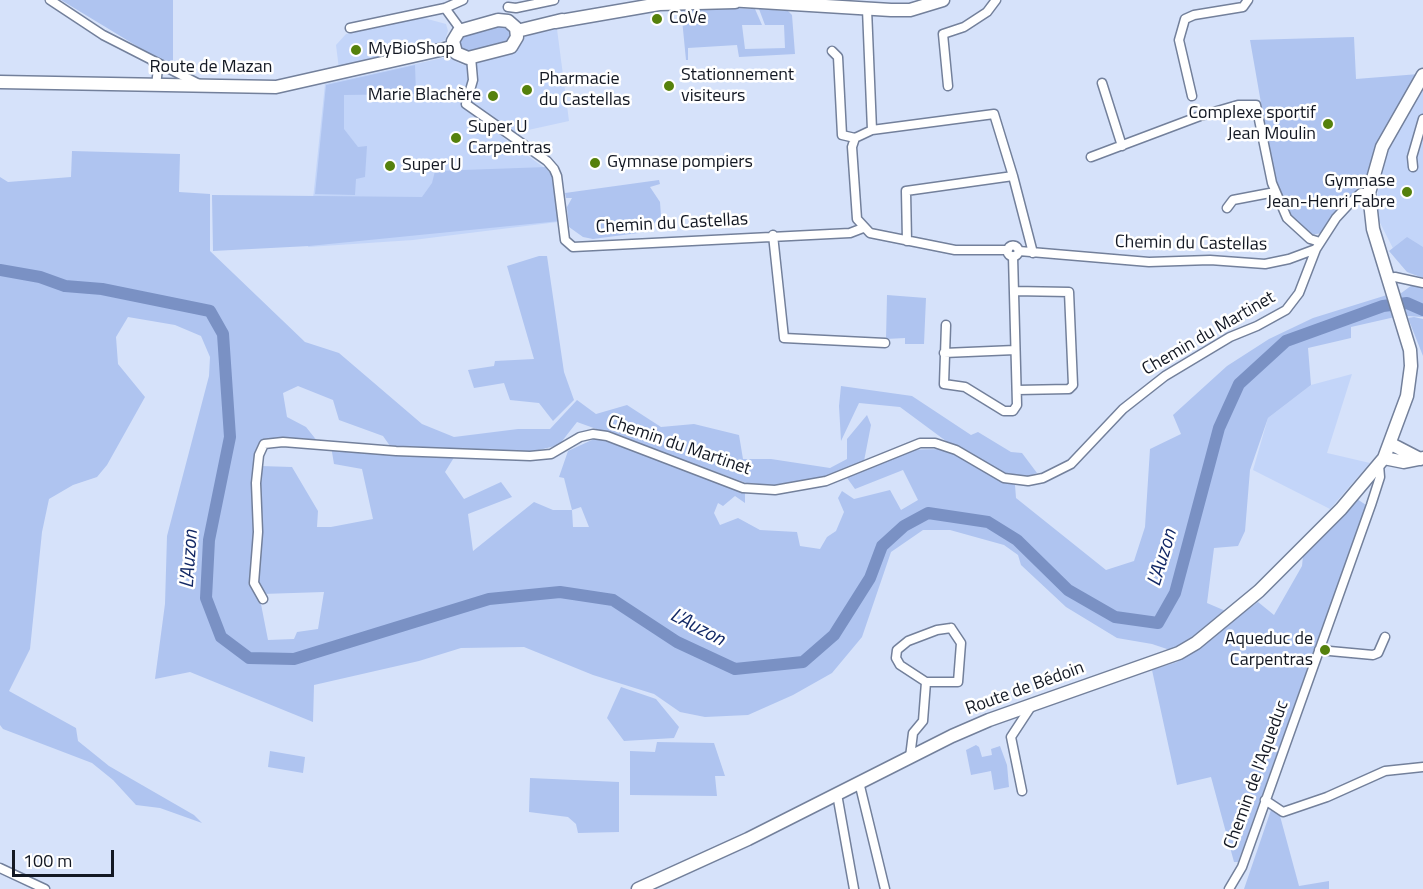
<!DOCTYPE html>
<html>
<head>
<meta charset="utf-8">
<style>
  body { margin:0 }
  #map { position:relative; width:1423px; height:889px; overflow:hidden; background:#d6e2fa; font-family:"Titillium Web",sans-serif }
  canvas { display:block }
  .scale { position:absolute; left:12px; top:850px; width:102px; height:27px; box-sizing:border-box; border:3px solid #131823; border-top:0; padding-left:8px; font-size:18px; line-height:21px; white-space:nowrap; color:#131823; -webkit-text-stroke:4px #fff; paint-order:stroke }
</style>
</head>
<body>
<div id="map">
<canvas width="1423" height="889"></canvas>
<div class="scale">100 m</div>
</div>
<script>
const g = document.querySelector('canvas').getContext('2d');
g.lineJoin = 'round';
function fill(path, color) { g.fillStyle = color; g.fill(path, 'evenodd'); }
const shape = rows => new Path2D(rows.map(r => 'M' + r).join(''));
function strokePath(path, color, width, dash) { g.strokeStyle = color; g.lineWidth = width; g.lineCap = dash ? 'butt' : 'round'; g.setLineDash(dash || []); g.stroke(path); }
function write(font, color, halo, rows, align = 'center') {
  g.font = font + ' "Titillium Web",sans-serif'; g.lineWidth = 5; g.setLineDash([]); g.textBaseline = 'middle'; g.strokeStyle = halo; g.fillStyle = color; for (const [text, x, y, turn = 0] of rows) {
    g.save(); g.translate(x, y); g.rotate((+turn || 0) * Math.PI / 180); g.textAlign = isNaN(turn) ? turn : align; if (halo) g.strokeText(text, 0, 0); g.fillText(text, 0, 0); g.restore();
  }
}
fill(shape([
  [420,17,446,24,448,31,445,40,417,50,339,69,336,45,346,34],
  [557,29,569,121,501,136,550,172,558,222,413,240,308,247,325,84,447,57,463,65,511,53,526,36],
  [1423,89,1423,271,1402,266,1374,211,1386,153],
  [1352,374,1327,453,1370,463,1330,509,1253,470,1268,418,1311,385]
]), '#c3d5f9');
fill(shape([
  [61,0,173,0,173,68],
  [689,6,755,9,762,25,742,25,745,49,785,48,784,25,765,25,759,9,788,11,792,15,795,54,739,57,737,45,688,48,688,60,686,60,681,9],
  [501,24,508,26,512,34,507,43,468,53,461,50,459,37,475,31,488,31,490,27],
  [1354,37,1356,79,1419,74,1376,150,1362,188,1322,233,1311,235,1293,219,1280,196,1272,166,1250,40],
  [415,65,416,94,344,95,344,129,358,147,367,146,365,177,356,179,355,195,315,194,326,85],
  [72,151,180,154,179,192,210,194,210,251,305,342,339,353,422,424,454,437,518,429,550,429,577,400,596,414,627,405,661,427,694,424,739,435,743,459,771,459,830,468,847,459,847,439,867,415,871,425,864,461,895,450,943,449,1015,485,1016,498,1106,570,1134,561,1145,527,1150,449,1181,434,1173,415,1227,366,1269,339,1313,318,1387,295,1395,317,1351,327,1351,338,1308,348,1311,385,1268,418,1250,470,1245,531,1238,546,1214,548,1207,603,1228,612,1173,651,1152,644,1117,638,1066,607,1021,565,1018,555,1004,545,950,530,923,530,891,552,862,637,832,673,793,695,748,715,705,717,680,712,654,694,593,675,524,647,461,648,419,661,314,685,313,722,190,672,155,679,165,604,167,536,209,376,210,357,201,336,175,325,128,317,116,337,118,364,145,397,107,465,97,477,73,485,49,499,42,532,30,649,9,691,76,728,78,741,109,766,194,815,202,823,160,808,136,805,113,780,92,763,3,729,0,725,0,177,8,182,71,177],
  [298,386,333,400,339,420,383,436,395,453,331,446,334,464,362,469,373,519,331,527,317,527,318,511,292,467,260,466,260,533,256,584,262,594,324,592,318,629,297,632,294,639,268,640,260,599,252,583,255,532,255,466,257,452,263,441,318,442,306,427,287,417,283,393],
  [577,422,763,489,808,482,842,471,855,489,903,470,918,500,901,510,890,490,854,499,842,491,838,498,844,512,836,531,827,537,820,549,800,546,797,532,760,530,738,518,720,525,714,513,718,503,723,506,735,496,745,503,745,492,609,441,594,439,568,451,559,477,564,478,572,510,553,510,534,502,473,551,468,514,512,497,501,482,464,499,445,472,458,451,531,452,559,445],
  [581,507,589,527,573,527,572,510],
  [547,167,555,180,560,221,309,246,213,251,212,195,422,197,432,183,435,171],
  [659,180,660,184,650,187,660,202,661,216,646,232,593,239,583,237,569,227,567,207,572,198,566,198,565,193],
  [1407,237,1423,247,1423,278,1407,272,1389,251],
  [539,256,547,256,564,372,574,400,553,421,539,403,510,400,504,383,474,388,468,370,494,366,495,361,534,359,507,266],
  [1412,285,1423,288,1423,317,1407,316,1400,294],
  [887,295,926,298,924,344,905,344,905,338,886,339],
  [1414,317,1423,319,1423,356,1408,318],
  [841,386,912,396,971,435,978,432,1011,452,1022,453,1037,473,1019,480,992,467,950,444,900,407,859,403,841,441,839,406],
  [1357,499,1366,505,1238,862,1234,862,1211,777,1177,785,1152,670,1177,662,1258,602,1274,615,1302,566,1303,556],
  [621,687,656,699,679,727,674,738,624,741,607,718],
  [657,742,714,743,725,776,715,776,717,796,630,795,630,751,655,752],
  [976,745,979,747,982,757,992,755,991,749,1000,746,1007,765,1009,787,994,790,991,771,971,775,966,750],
  [270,751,305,757,303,773,268,767],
  [530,778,619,782,619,832,578,833,576,824,568,817,529,812],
  [1272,807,1280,816,1299,886,1329,881,1329,889,1244,889]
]), '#afc4f0');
strokePath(shape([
  [0,270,40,277,65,286,102,289,210,311,223,334,230,437,209,540,206,598,221,637,249,658,294,659,489,599,560,592,613,600,677,642,735,669,803,662,834,635,870,578,882,546,904,526,928,513,988,522,1017,540,1068,590,1115,617,1158,623,1175,593,1219,428,1239,384,1286,341,1383,306,1407,303,1423,310]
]), '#7a91c4', 12);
const street = shape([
  [50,0,103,35,199,84],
  [508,7,516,8,554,0],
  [445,8,461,30],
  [867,9,872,130],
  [350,28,445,8,463,0],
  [832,51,838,57,842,135,855,138],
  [471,57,473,80,466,104,547,161,554,169,557,176,565,240,573,247,850,233,863,228],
  [152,61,158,68,156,86],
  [1102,83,1122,146],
  [948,86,943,34,964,27,987,12,996,0],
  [1192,96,1179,40,1185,19,1194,15,1243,7,1248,0],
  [1091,157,1200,116,1238,105,1256,105,1272,183,1287,218,1310,239,1320,242],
  [1413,167,1412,157,1423,119],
  [1227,208,1233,200,1275,192],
  [773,235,784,338,885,343],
  [907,241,906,191,1013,176,1033,253],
  '1007.5 251a5.5 5.5 0 1 1 11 0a5.5 5.5 0 1 1-11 0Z',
  [1008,250,955,250,870,233,857,219,852,147,855,138,872,130,994,114,1013,176],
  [1019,251,1149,262,1210,260,1265,264,1289,259,1316,249,1336,218,1349,204,1361,193,1369,193],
  [1388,278,1395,277,1423,283],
  [1014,291,1069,292,1073,385,1069,389,1017,390],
  [946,325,944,384,965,387,1004,411,1013,411,1017,405,1013,256],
  [944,353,1015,350],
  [263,599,254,583,258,532,256,483,259,455,264,444,283,442,396,451,530,456,551,454,580,437,593,434,607,436,743,488,775,490,826,481,920,443,935,443,956,450,1004,478,1028,481,1043,478,1071,464,1123,409,1165,376,1230,337,1257,326,1286,310,1299,293,1316,249],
  [951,628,961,643,958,682,926,682,900,665,896,658,897,650,908,641,937,630,951,628],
  [1319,650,1373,655,1378,653,1385,637],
  [910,757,913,733,923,721,926,682],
  [859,782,885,889],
  [1022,791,1011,737,1032,705],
  [837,794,854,889],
  [1265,800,1283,812,1327,797,1385,771,1423,767],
  [0,868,45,889],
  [1229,889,1242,867,1371,505,1380,477,1379,465]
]);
const secondary = shape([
  [728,0,891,10,910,10,943,0],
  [498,20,508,21,516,28,517,37,511,47,468,58,456,53,453,41,459,31,498,20],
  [555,22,659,4,735,2],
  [517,31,562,20],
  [0,82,276,87,453,47],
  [1391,444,1420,459],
  [1384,458,1404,462,1423,458],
  [638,889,748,839,952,736,989,720,1179,653,1196,643,1259,591,1341,509,1384,458,1407,396,1411,366,1410,350,1373,229,1369,193,1382,147,1423,75]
]);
strokePath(street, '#73809b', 11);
strokePath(secondary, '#73809b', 15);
strokePath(street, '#fff', 8);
strokePath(secondary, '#fff', 12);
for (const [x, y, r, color] of [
  [657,19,6,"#55810c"],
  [356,50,6,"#55810c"],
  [669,86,6,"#55810c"],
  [527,90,6,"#55810c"],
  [493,96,6,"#55810c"],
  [1328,124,6,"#55810c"],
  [456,138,6,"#55810c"],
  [595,163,6,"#55810c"],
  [390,166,6,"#55810c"],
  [1407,192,6,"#55810c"],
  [1325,650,6,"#55810c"]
]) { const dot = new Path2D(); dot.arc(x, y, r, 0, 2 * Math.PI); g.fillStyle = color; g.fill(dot); strokePath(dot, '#fff', 2); }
write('18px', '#131823', '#fff', [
  ["CoVe",669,19],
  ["MyBioShop",368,50],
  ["Stationnement",681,76],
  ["visiteurs",681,97],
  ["Pharmacie",539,80],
  ["du Castellas",539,101],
  ["Marie Blachère",481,96,"right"],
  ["Complexe sportif",1316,114,"right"],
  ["Jean Moulin",1316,135,"right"],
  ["Super U",468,128],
  ["Carpentras",468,149],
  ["Gymnase pompiers",607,163],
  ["Super U",402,166],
  ["Gymnase",1395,182,"right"],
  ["Jean-Henri Fabre",1395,203,"right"],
  ["Aqueduc de",1313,640,"right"],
  ["Carpentras",1313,661,"right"]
], 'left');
write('18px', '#131823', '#fff', [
  ["Route de Mazan",211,68],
  ["Chemin du Castellas",672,224,-3],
  ["Chemin du Castellas",1191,244,1],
  ["Chemin du Martinet",1209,334,-30],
  ["Chemin du Martinet",679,446,19],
  ["Route de Bédoin",1025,689,-20],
  ["Chemin de l'Aqueduc",1257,775,-70]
]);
write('italic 20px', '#132966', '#fff', [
  ["L'Auzon",1163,558,-73],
  ["L'Auzon",190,559,-86],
  ["L'Auzon",697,628,28]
]);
</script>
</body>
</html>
